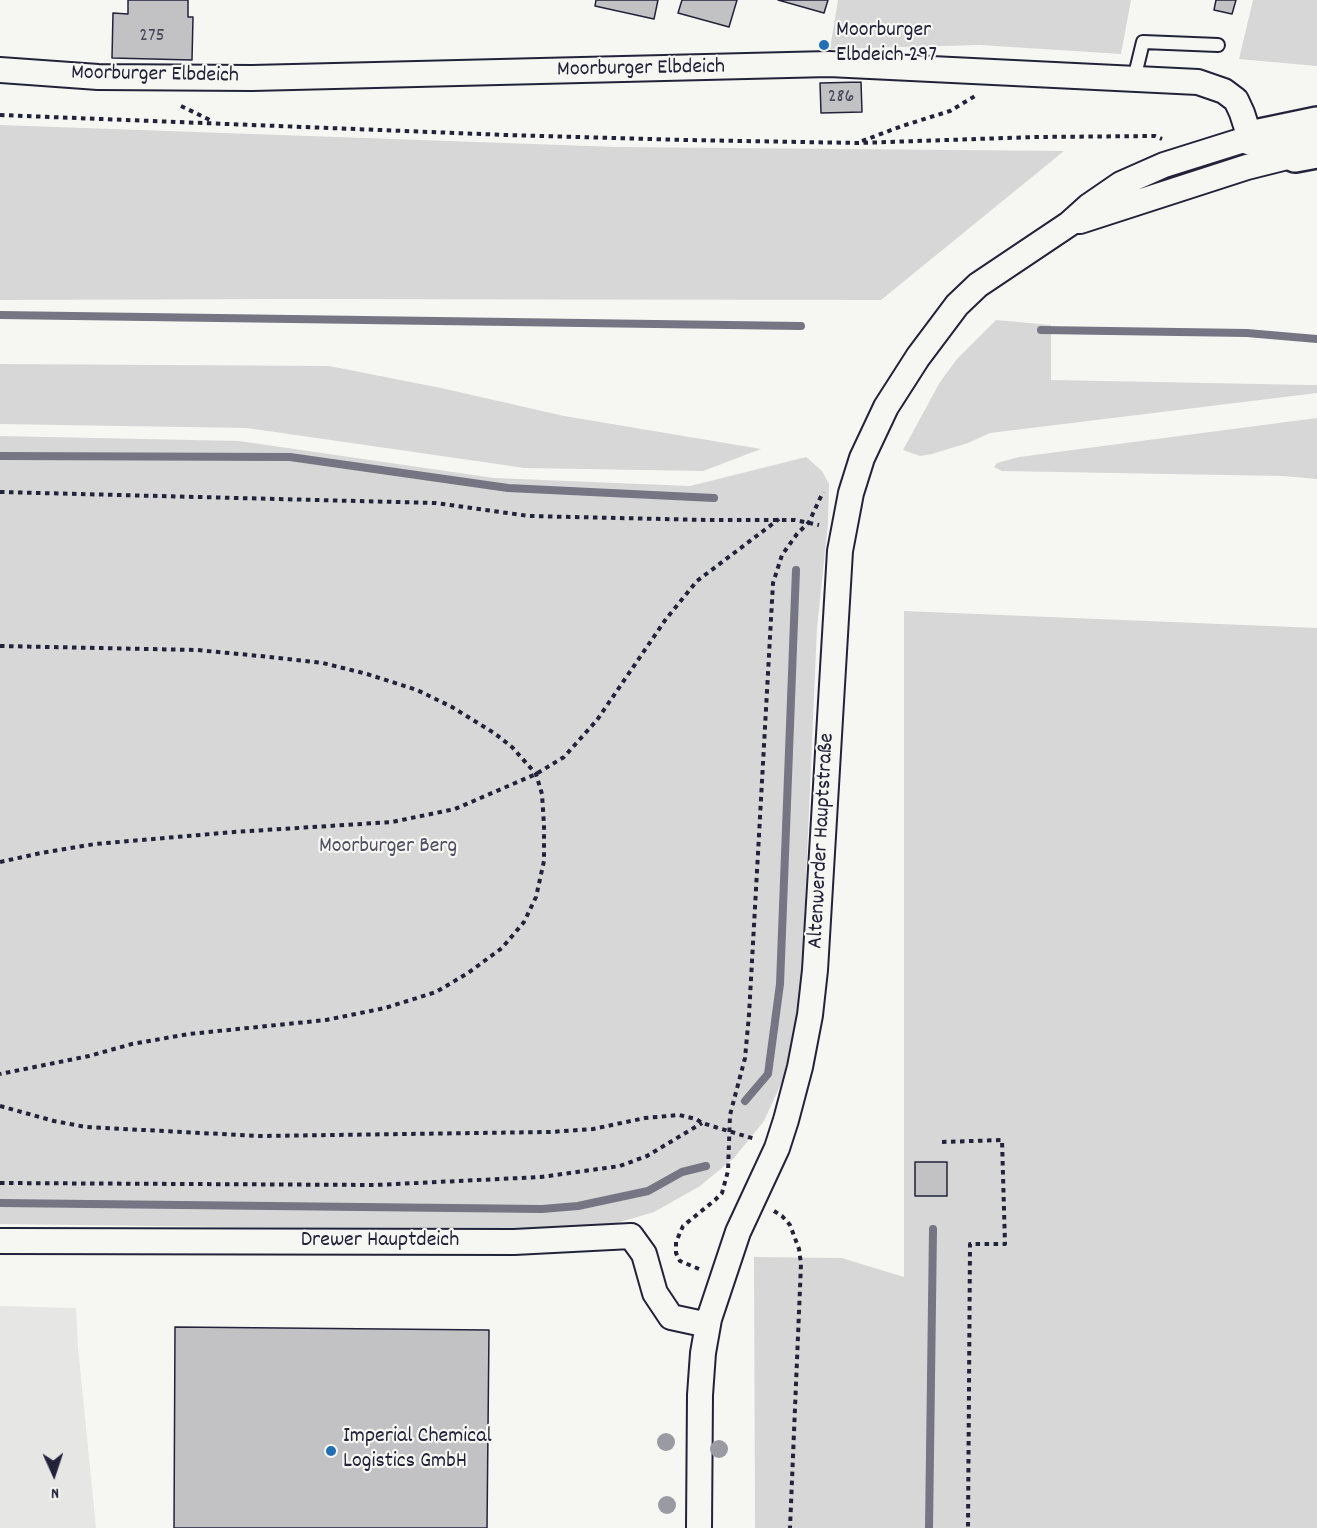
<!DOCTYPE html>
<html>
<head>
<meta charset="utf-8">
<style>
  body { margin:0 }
  #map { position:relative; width:1317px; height:1528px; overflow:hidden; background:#f6f6f2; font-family:Dekko,sans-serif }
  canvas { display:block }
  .north { position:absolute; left:24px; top:1444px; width:60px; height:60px; -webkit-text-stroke:4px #f6f6f2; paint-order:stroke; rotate:177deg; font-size:16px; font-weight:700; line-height:24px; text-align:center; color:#22223b }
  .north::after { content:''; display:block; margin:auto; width:21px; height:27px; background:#22223b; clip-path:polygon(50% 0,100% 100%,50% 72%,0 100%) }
</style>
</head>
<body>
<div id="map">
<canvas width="1317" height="1528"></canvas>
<div class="north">N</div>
</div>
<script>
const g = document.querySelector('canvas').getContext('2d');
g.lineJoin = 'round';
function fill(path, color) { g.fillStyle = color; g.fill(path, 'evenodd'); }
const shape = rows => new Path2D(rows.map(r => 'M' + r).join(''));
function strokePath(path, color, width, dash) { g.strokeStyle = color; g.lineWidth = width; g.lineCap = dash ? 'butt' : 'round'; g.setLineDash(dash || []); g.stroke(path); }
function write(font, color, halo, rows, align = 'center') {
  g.font = font + ' Dekko,sans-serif'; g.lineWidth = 4.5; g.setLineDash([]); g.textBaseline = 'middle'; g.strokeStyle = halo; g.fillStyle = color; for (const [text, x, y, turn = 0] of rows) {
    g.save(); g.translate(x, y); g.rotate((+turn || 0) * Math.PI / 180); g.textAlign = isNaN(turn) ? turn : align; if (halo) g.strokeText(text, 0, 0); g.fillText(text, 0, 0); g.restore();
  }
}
fill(shape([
  [0,1306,76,1308,78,1347,96,1528,0,1528]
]), '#e6e6e4');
fill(shape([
  [838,0,1131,0,1121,54,980,45,830,49],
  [1253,0,1317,0,1317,66,1239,59],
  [0,125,617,147,1064,151,881,300,290,299,0,300],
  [996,320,1051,325,1051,380,1310,385,1317,385,1317,393,990,433,968,443,932,454,920,456,903,450,940,382,957,359],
  [0,364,329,366,441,388,564,416,761,449,703,471,525,468,247,428,0,424],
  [1317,418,1317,479,1283,476,1002,471,994,467,997,463,1019,457],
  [0,436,239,441,494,478,690,486,806,457,822,471,829,484,828,523,817,628,799,1039,787,1071,764,1121,734,1158,700,1186,654,1212,603,1227,559,1231,0,1224],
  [904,611,1317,628,1317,1528,755,1528,754,1257,842,1258,904,1277]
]), '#d7d7d7');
strokePath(shape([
  [0,315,801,326],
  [1041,330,1247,333,1317,339],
  [0,456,290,457,508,488,714,498],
  [745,1101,768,1074,780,984,796,570],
  [0,1203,542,1209,578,1206,648,1191,682,1172,706,1166],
  [929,1528,933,1229]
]), '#757583', 8);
const building = shape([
  [128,0,188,0,188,17,193,17,192,60,112,58,113,13,128,14,128,0],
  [596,0,658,0,654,19,595,6,596,0],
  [682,0,737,0,729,27,678,13,682,0],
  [778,0,828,0,824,13,778,0],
  [1216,0,1236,0,1232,14,1214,10,1216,0],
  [861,82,862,112,821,113,820,83,861,82],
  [915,1162,947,1162,947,1196,915,1196,915,1162],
  [175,1327,489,1330,487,1528,174,1528,175,1327]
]);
fill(building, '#c2c2c4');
strokePath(building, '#22223b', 1.5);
const lane = shape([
  [1134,79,1143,42,1218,45]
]);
const street = shape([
  [0,70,98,77,252,78,829,64,1198,82,1224,91,1236,100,1242,113,1250,138],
  [1080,221,1247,167,1295,155],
  [0,1241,514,1242,631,1236,644,1254,655,1293,671,1317,708,1325],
  [699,1528,700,1395,703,1353,709,1319,738,1232,777,1148,786,1120,800,1067,810,1015,815,970,840,551,851,493,862,458,886,407,918,357,957,305,978,285,1069,224,1089,206,1121,184,1164,165,1250,138]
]);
const secondary = shape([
  [1250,138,1317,124],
  [1295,155,1317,151]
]);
strokePath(lane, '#22223b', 16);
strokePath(street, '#22223b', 28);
strokePath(secondary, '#22223b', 38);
strokePath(shape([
  [181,106,212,121],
  [0,115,506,135,686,140,859,143,1035,137,1155,136,1162,139],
  [862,141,902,126,950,111,975,96],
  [0,492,436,503,529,516,707,520,795,520,819,525],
  [0,646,197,650,260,656,323,663,367,674,417,690,452,707,494,733,512,747,536,774,542,794,544,825,544,861,536,897,524,922,502,948,468,973,436,992,385,1008,326,1020,189,1034,132,1044,89,1056,0,1074],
  [0,862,41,853,95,844,234,832,392,822,455,809,536,774,564,757,597,720,666,619,697,581,779,519],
  [0,1106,54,1121,86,1127,259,1136,550,1132,593,1129,645,1118,679,1115,696,1119,702,1123,755,1139],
  [942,1142,1002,1140,1005,1244,970,1244,968,1528],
  [0,1183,375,1185,541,1177,620,1166,647,1156,702,1123],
  [774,1211,782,1216,790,1225,799,1249,801,1264,790,1528],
  [699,1269,680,1261,676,1253,676,1242,683,1226,715,1200,722,1193,728,1171,730,1115,745,1058,749,1015,773,583,782,555,797,534,809,522,823,492]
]), '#22223b', 4, [4.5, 4.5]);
strokePath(lane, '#f6f6f2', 12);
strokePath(street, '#f6f6f2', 24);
strokePath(secondary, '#f6f6f2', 33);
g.fillStyle = '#9a9aa3';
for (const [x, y] of [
  [666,1442],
  [719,1449],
  [667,1505]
]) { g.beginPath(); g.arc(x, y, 9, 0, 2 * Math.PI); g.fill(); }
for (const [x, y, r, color] of [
  [824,45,6,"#1f6fb2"],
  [331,1451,6,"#1f6fb2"]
]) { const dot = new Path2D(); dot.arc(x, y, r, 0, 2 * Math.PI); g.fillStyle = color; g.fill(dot); strokePath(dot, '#f6f6f2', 2); }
write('20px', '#4a4a5d', null, [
  ["275",152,37],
  ["286",841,98]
]);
write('22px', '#22223b', '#f6f6f2', [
  ["Moorburger",836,32],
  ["Elbdeich 297",836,57],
  ["Imperial Chemical",343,1438],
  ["Logistics GmbH",343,1463]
], 'left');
write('22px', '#22223b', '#f6f6f2', [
  ["Moorburger Elbdeich",641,70,-1],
  ["Moorburger Elbdeich",155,76,1],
  ["Altenwerder Hauptstraße",823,841,-87],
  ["Drewer Hauptdeich",380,1242]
]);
write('22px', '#4f4f62', '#f6f6f2', [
  ["Moorburger Berg",388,848]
]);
</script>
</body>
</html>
